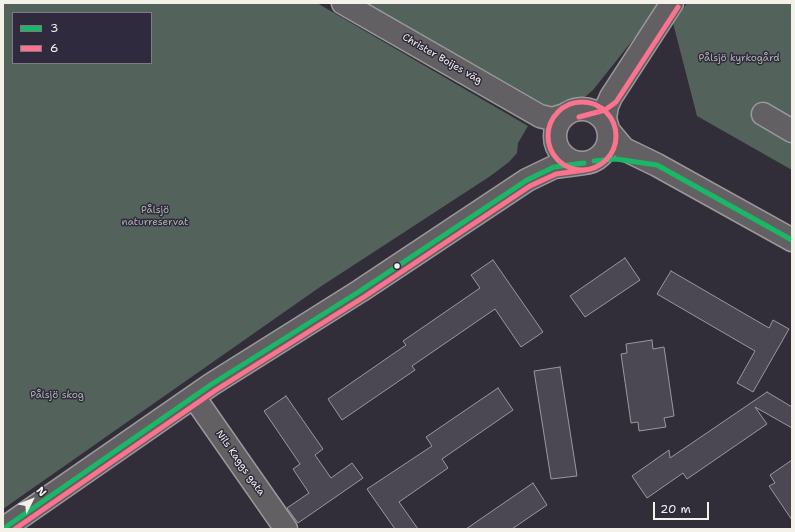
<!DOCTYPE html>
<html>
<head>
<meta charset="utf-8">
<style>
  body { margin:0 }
  #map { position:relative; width:795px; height:532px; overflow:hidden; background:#312e39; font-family:"Shantell Sans",sans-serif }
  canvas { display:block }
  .frame { position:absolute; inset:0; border:4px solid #f4f1e8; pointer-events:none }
  .legend { position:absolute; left:12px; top:12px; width:140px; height:52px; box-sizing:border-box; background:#2f2a3d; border:1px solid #7e7a81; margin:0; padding:5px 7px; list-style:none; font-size:12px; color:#f4f1e8 }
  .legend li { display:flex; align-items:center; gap:8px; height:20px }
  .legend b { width:20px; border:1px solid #7e7a81 }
  .north { position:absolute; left:12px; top:480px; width:40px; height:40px; -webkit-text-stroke:3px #2f2a3d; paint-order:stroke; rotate:48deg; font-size:11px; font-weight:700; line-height:16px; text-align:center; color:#f4f1e8 }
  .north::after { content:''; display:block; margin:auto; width:14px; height:18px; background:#f4f1e8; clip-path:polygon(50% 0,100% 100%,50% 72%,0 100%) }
  .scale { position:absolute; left:653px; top:502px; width:56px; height:18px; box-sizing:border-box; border:2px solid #f4f1e8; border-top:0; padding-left:5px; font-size:12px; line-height:14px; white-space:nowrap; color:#f4f1e8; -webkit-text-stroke:3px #2f2a3d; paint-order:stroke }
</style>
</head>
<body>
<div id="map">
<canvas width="795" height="532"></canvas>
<div class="frame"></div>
<ul class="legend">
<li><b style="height:5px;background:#1ab866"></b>3</li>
<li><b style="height:5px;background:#fc738d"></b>6</li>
</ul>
<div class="north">N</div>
<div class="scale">20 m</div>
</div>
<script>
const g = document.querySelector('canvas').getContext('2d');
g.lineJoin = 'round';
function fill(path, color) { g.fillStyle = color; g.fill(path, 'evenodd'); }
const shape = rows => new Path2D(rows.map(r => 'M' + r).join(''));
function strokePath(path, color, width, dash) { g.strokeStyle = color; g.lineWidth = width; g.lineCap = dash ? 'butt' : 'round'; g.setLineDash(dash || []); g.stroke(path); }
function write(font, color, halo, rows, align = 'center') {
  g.font = font + ' "Shantell Sans",sans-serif'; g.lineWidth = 3; g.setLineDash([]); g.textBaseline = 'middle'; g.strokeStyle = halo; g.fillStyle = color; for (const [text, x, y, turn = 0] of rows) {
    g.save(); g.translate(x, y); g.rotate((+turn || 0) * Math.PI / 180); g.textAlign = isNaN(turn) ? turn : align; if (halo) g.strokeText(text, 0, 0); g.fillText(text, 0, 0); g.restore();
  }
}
fill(shape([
  [3,3,317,3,528,126,518,143,517,153,509,162,489,177,320,287,3,509],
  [13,13,151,13,151,63,13,63],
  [367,3,659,3,640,31,593,90,572,108,555,110],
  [687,3,792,3,792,170,697,116,673,23]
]), '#54625c');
const building = shape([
  [625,258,640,280,585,317,570,296,625,258],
  [493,260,543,332,521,347,495,309,412,366,415,370,342,420,328,399,406,345,403,341,480,288,471,275,493,260],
  [671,271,769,328,773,320,789,329,753,392,737,383,755,351,657,294,671,271],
  [652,340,653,349,664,347,674,416,664,418,666,427,639,431,638,422,631,423,621,354,627,353,626,344,652,340],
  [560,367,577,476,551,479,534,371,560,367],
  [498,388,513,410,442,459,448,468,399,502,418,529,395,529,367,489,432,446,426,437,498,388],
  [767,392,792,407,792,428,755,407,767,424,687,479,683,473,647,498,632,476,669,450,670,458,767,392],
  [286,396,323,449,315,455,331,478,352,463,363,478,298,523,287,508,309,493,293,469,300,464,264,411,286,396],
  [792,460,792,520,769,486,775,483,770,475,792,460],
  [533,483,547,505,512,529,466,529,533,483]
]);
fill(building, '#4c4853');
strokePath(building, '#9a989b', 1);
const minor = shape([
  [343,3,540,116,552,119,565,115],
  '555 136a27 27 0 1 1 54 0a27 27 0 1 1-54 0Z',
  [763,114,792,131],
  [607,126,605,118,607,106,611,97,672,3],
  [608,130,624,149,657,165,792,240],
  [194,397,286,529],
  [3,529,212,384,360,291,527,180,554,167,584,163]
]);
strokePath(minor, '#9a989b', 25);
strokePath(minor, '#626063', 22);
strokePath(shape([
  [594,161,616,159,657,165,792,240],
  [3,529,212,384,360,291,527,180,554,167,584,163]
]), '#1ab866', 5);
strokePath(shape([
  '548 136a34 34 0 1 1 68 0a34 34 0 1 1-68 0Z',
  [579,117,605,110,616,102,678,7],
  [15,529,216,390,364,297,530,186,556,174,585,170]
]), '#fc738d', 5);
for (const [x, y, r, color] of [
  [397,266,3.5,"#f4f1e8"]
]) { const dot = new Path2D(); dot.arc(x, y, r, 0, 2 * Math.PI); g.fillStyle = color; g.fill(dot); strokePath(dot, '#2f2a3d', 1.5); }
write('10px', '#afb4ab', '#2f2a3d', [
  ["Pålsjö kyrkogård",739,58],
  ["Pålsjö",155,210],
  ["naturreservat",155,222],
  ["Pålsjö skog",57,395]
]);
write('10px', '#f4f1e8', '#2f2a3d', [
  ["Christer Boijes väg",442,59,30],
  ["Nils Kaggs gata",240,463,55]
]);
</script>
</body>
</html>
